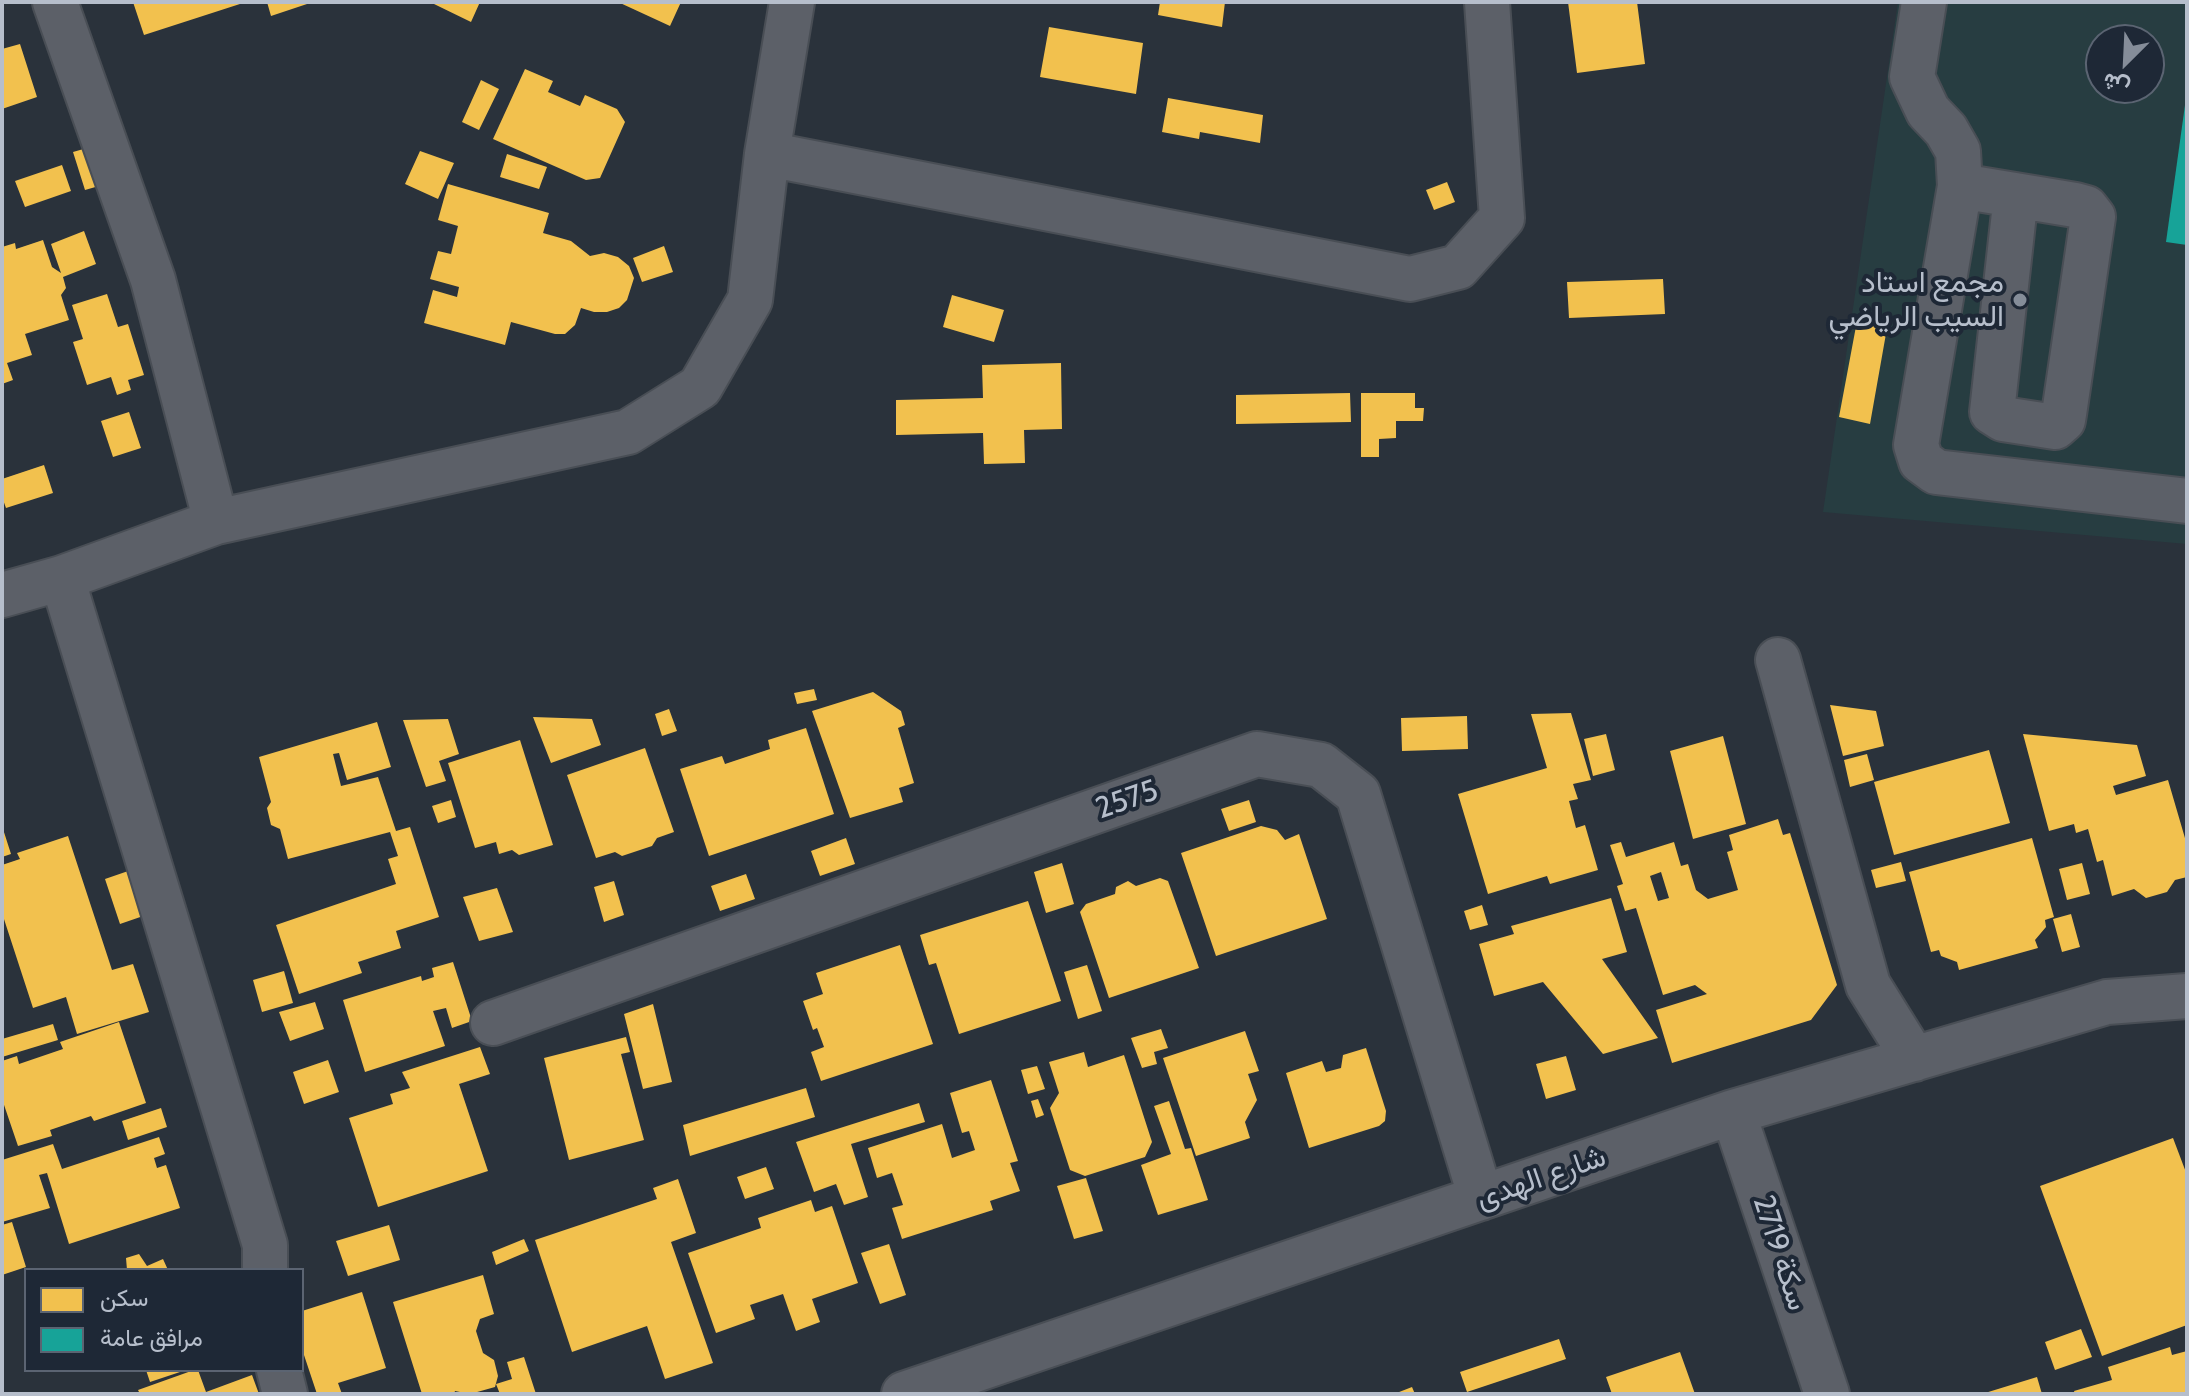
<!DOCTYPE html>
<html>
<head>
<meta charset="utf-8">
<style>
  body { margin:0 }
  #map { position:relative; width:2189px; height:1396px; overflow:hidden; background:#2a323b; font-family:Cabin,Vazirmatn,sans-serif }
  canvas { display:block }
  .frame { position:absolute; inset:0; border:4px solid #b6becb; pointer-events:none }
  .legend { position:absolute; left:24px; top:1268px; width:280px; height:104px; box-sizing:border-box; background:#1e2836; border:2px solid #5b6472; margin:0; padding:10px 14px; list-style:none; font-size:24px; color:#b6becb }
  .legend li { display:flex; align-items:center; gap:16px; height:40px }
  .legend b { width:40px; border:2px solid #5b6472 }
  .north { position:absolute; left:2085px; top:24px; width:80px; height:80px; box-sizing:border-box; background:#1e2836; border:2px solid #5b6472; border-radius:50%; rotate:204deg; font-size:22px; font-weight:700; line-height:32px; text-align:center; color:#b6becb }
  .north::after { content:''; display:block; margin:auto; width:28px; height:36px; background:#858d99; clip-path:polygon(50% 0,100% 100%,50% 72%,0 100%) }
</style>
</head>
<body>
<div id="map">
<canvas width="2189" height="1396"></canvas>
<div class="frame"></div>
<ul class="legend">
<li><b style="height:22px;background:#f2c14e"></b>سكن</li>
<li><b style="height:22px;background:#17a398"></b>مرافق عامة</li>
</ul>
<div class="north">ش</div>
</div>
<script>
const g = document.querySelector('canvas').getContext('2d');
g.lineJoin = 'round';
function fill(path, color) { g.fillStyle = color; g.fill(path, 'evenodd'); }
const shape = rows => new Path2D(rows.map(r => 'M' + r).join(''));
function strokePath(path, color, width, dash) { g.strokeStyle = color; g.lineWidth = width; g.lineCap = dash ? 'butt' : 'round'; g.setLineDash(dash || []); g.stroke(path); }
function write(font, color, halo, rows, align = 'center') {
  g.font = font + ' Cabin,Vazirmatn,sans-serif'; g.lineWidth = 8; g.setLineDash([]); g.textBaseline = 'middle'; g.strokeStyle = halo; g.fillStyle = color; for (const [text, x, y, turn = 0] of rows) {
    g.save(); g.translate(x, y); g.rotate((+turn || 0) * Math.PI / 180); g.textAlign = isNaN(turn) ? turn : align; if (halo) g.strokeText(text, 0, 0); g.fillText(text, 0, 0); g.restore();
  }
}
fill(shape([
  [1898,2,2187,2,2187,544,1823,512],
  [2101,40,2149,40,2149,88,2101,88]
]), '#273d41');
fill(shape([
  [133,2,243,2,243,3,144,35],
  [267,2,310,2,310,3,271,16],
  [435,2,480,2,471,22,434,4],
  [618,2,681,2,670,26],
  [1160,2,1225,2,1222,27,1158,15],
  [1568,2,1637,2,1645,64,1577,73],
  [1049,27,1143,43,1136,94,1040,77],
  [20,44,37,97,2,109,2,49],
  [525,69,553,81,548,92,580,106,585,95,617,109,625,122,600,178,586,180,493,139],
  [481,80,499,89,479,130,462,122],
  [1168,98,1263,115,1260,143,1200,132,1199,139,1162,132],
  [94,146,106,184,85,190,73,152],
  [420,151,454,163,438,199,405,184],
  [507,154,547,167,539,189,500,177],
  [62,165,71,191,25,207,15,181],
  [1447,182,1455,202,1434,210,1426,190],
  [448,184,549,213,543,233,571,241,590,256,604,253,618,257,629,266,634,278,627,300,619,308,607,312,594,312,581,308,575,325,565,334,555,334,511,322,505,345,424,323,433,290,457,297,459,287,430,279,438,251,451,254,458,226,438,220],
  [84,231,96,264,63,277,66,288,61,295,69,320,25,334,32,355,7,363,13,380,2,384,2,247,15,243,16,249,43,240,52,267,61,273,51,244],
  [664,246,673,272,642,282,633,258],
  [1663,279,1665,314,1569,318,1567,282],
  [107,294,118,327,128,324,144,375,128,380,131,390,117,395,111,377,87,385,73,342,83,339,72,305],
  [952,295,1004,310,994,342,943,327],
  [1857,321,1887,328,1870,424,1839,417],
  [1061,363,1062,429,1024,430,1025,463,984,464,983,433,896,435,896,400,983,398,982,365],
  [1350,393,1351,422,1236,424,1236,395],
  [1361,393,1415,393,1415,408,1424,408,1423,421,1396,421,1396,438,1379,439,1379,457,1361,457],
  [129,412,141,448,113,457,101,421],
  [44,465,53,493,6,508,2,497,2,479],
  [814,689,817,700,797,704,794,693],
  [873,692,901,711,905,725,898,728,914,783,899,788,903,802,850,818,812,711],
  [1830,705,1876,711,1884,746,1843,756],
  [669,709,677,731,662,736,655,714],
  [1571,713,1591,780,1573,784,1578,799,1569,801,1576,828,1585,825,1598,870,1550,884,1547,876,1488,894,1458,794,1547,768,1531,714],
  [1467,716,1468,749,1402,751,1401,718],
  [533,717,592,719,601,745,551,763],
  [448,719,459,754,439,761,446,781,426,787,403,720],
  [377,722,391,767,347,780,339,753,333,754,341,786,378,777,396,831,410,827,439,917,396,931,401,948,358,962,362,973,299,994,276,925,396,884,388,859,398,856,390,832,288,859,280,829,271,825,267,808,271,802,259,757],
  [806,728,834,814,709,856,680,769,722,756,725,764,770,749,768,740],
  [1606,734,1615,770,1593,776,1584,739],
  [2023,734,2137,745,2146,776,2113,786,2116,795,2168,780,2187,845,2187,877,2175,880,2167,892,2146,898,2134,889,2112,896,2103,860,2097,862,2088,829,2076,833,2074,824,2049,831],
  [1723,736,1746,824,1693,839,1670,751],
  [520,740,553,845,519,855,512,850,499,854,496,842,475,848,448,763],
  [645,748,674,832,657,838,652,846,622,856,615,852,596,858,567,775],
  [1989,750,2010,823,1894,855,1874,782],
  [1867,754,1874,780,1850,787,1844,760],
  [451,800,456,817,438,823,432,806],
  [1249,800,1256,822,1229,831,1221,809],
  [1778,819,1783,835,1790,833,1837,985,1811,1020,1672,1063,1656,1010,1707,994,1695,985,1663,995,1636,908,1625,911,1617,886,1623,884,1610,845,1621,842,1626,857,1674,842,1681,866,1688,864,1696,890,1708,899,1738,890,1727,852,1733,850,1729,835],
  [1661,872,1669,898,1658,901,1650,876],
  [1261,826,1277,830,1285,840,1299,834,1327,919,1216,956,1181,853],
  [3,829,11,854,2,857,2,830],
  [68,836,112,970,133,964,149,1012,77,1034,66,997,33,1008,2,913,2,865,20,859,17,853],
  [846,838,855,864,820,876,811,851],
  [2032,838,2054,917,2045,920,2046,927,2035,940,2038,948,1959,970,1957,962,1941,956,1939,950,1931,952,1909,872],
  [1901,862,1906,881,1876,888,1871,870],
  [1062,863,1074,904,1046,913,1034,872],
  [2082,863,2090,894,2067,900,2059,869],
  [134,869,149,914,120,924,105,879],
  [746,874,755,899,720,911,711,886],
  [1160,878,1168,881,1199,968,1109,998,1080,912,1086,904,1115,894,1116,887,1128,881,1136,886],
  [614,881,624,915,604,922,594,887],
  [497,888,513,932,479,941,463,897],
  [1611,898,1627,952,1602,959,1658,1038,1603,1054,1543,982,1494,996,1479,944,1514,934,1511,926],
  [1028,901,1061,1001,959,1034,936,963,929,965,920,935],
  [1482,905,1488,925,1470,930,1464,911],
  [2071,914,2080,947,2062,952,2053,919],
  [900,945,933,1044,821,1081,811,1052,824,1047,817,1028,813,1030,803,1001,823,994,816,973],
  [453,962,472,1021,452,1028,446,1008,433,1011,445,1046,365,1072,343,1000,421,976,422,981,434,977,432,968],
  [1087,965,1102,1011,1078,1019,1064,972],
  [284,971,293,1003,262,1012,253,980],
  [315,1002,324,1029,290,1041,279,1012],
  [653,1004,672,1082,643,1089,624,1014],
  [119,1022,146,1103,94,1121,91,1116,50,1130,52,1136,18,1146,2,1099,2,1061,17,1056,19,1064,63,1049,60,1042],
  [53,1024,58,1040,2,1057,2,1039],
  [1161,1029,1168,1048,1154,1052,1157,1064,1142,1068,1131,1038],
  [1245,1031,1259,1071,1248,1074,1257,1100,1245,1122,1250,1138,1196,1156,1163,1058],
  [626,1037,630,1052,621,1054,644,1140,569,1160,544,1058],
  [480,1047,490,1074,459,1084,488,1171,378,1207,349,1118,393,1104,390,1094,410,1088,402,1072],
  [1366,1048,1386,1111,1385,1121,1379,1126,1309,1148,1286,1073,1322,1061,1326,1072,1341,1068,1343,1055],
  [1084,1052,1088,1067,1124,1055,1152,1142,1145,1157,1085,1176,1070,1170,1050,1108,1059,1093,1049,1062],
  [1566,1056,1576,1090,1546,1099,1536,1064],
  [328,1060,339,1092,304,1104,293,1072],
  [1037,1066,1045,1089,1028,1094,1021,1070],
  [991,1080,1018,1161,1010,1163,1020,1191,990,1201,993,1210,902,1239,892,1208,903,1205,892,1173,877,1178,868,1148,942,1124,952,1158,975,1150,969,1131,962,1133,950,1093],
  [806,1088,815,1117,690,1156,683,1125],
  [1038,1099,1044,1115,1036,1118,1031,1101],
  [1169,1101,1185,1149,1191,1148,1208,1200,1158,1215,1141,1165,1171,1154,1154,1106],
  [919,1103,925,1122,851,1144,868,1197,844,1205,836,1184,814,1192,796,1142],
  [161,1108,167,1127,128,1140,122,1121],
  [159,1137,165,1154,154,1158,157,1168,166,1165,180,1208,69,1244,47,1173,39,1175,50,1208,2,1222,2,1160,53,1144,62,1169],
  [2173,1138,2187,1175,2187,1325,2102,1356,2040,1186],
  [766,1167,774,1189,745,1199,737,1177],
  [1086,1178,1103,1231,1074,1239,1057,1186],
  [678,1179,696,1233,671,1242,713,1363,665,1379,647,1326,572,1352,535,1240,657,1199,653,1188],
  [811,1200,815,1212,832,1206,858,1283,812,1299,820,1322,796,1331,783,1294,750,1305,755,1319,716,1333,688,1253,761,1228,758,1218],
  [12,1222,26,1267,2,1275,2,1225],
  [389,1225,400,1260,348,1276,336,1241],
  [524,1239,529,1251,496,1265,492,1252],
  [889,1244,906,1295,880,1304,861,1253],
  [139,1254,147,1266,163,1259,168,1270,127,1270,126,1258],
  [483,1275,494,1314,480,1319,476,1331,483,1353,494,1360,498,1376,495,1387,470,1394,455,1391,454,1394,422,1394,393,1302],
  [362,1292,386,1368,338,1383,342,1394,317,1394,302,1349,302,1311],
  [2081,1329,2092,1357,2055,1370,2045,1342],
  [1559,1339,1566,1359,1467,1392,1460,1372],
  [2170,1347,2172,1355,2187,1351,2187,1394,2075,1394,2074,1391,2112,1380,2108,1367],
  [1680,1352,1695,1394,1612,1394,1606,1377],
  [524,1357,536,1394,500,1394,496,1384,512,1379,507,1362],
  [146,1370,183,1370,183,1371,150,1382],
  [194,1370,198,1370,206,1392,252,1375,259,1394,140,1394,138,1390],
  [2037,1377,2042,1394,1985,1394,1985,1393],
  [1412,1387,1415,1394,1394,1394]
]), '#f2c14e');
fill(shape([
  [2185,105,2187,105,2187,245,2166,242]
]), '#17a398');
const minor = shape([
  [1924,2,1912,77,1928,111,1946,130,1958,151,1960,186,1916,445,1921,461,1936,472,2187,501],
  [767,154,1410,279,1458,267,1502,218,1487,2],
  [1960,186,2075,205,2086,208,2093,217,2064,414,2063,420,2055,427,2003,419,1992,412,2016,195],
  [216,522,628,432,700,387,750,300,767,154,792,2],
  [62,578,265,1245,265,1270],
  [2,595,62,578,216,522,153,280,55,2],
  [1778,660,1868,985,1914,1059],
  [493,1023,1257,754,1321,765,1358,794,1481,1198],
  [1733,1112,1827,1394],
  [279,1370,285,1394],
  [904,1394,1733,1112,2107,1002,2187,996]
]);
strokePath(minor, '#494e55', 48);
strokePath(minor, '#5c6068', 44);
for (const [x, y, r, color] of [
  [2020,300,8,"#858d99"]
]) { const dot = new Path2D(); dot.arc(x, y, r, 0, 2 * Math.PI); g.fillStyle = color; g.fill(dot); strokePath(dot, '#1e2836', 3); }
write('30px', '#b6becb', '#1e2836', [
  ["مجمع استاد",2004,283],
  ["السيب الرياضي",2004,317]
], 'right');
write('30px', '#b6becb', '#1e2836', [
  ["2575",1127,800,-19],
  ["شارع الهدى",1541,1178,-19],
  ["سكة 2719",1780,1253,72]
]);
</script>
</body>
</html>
